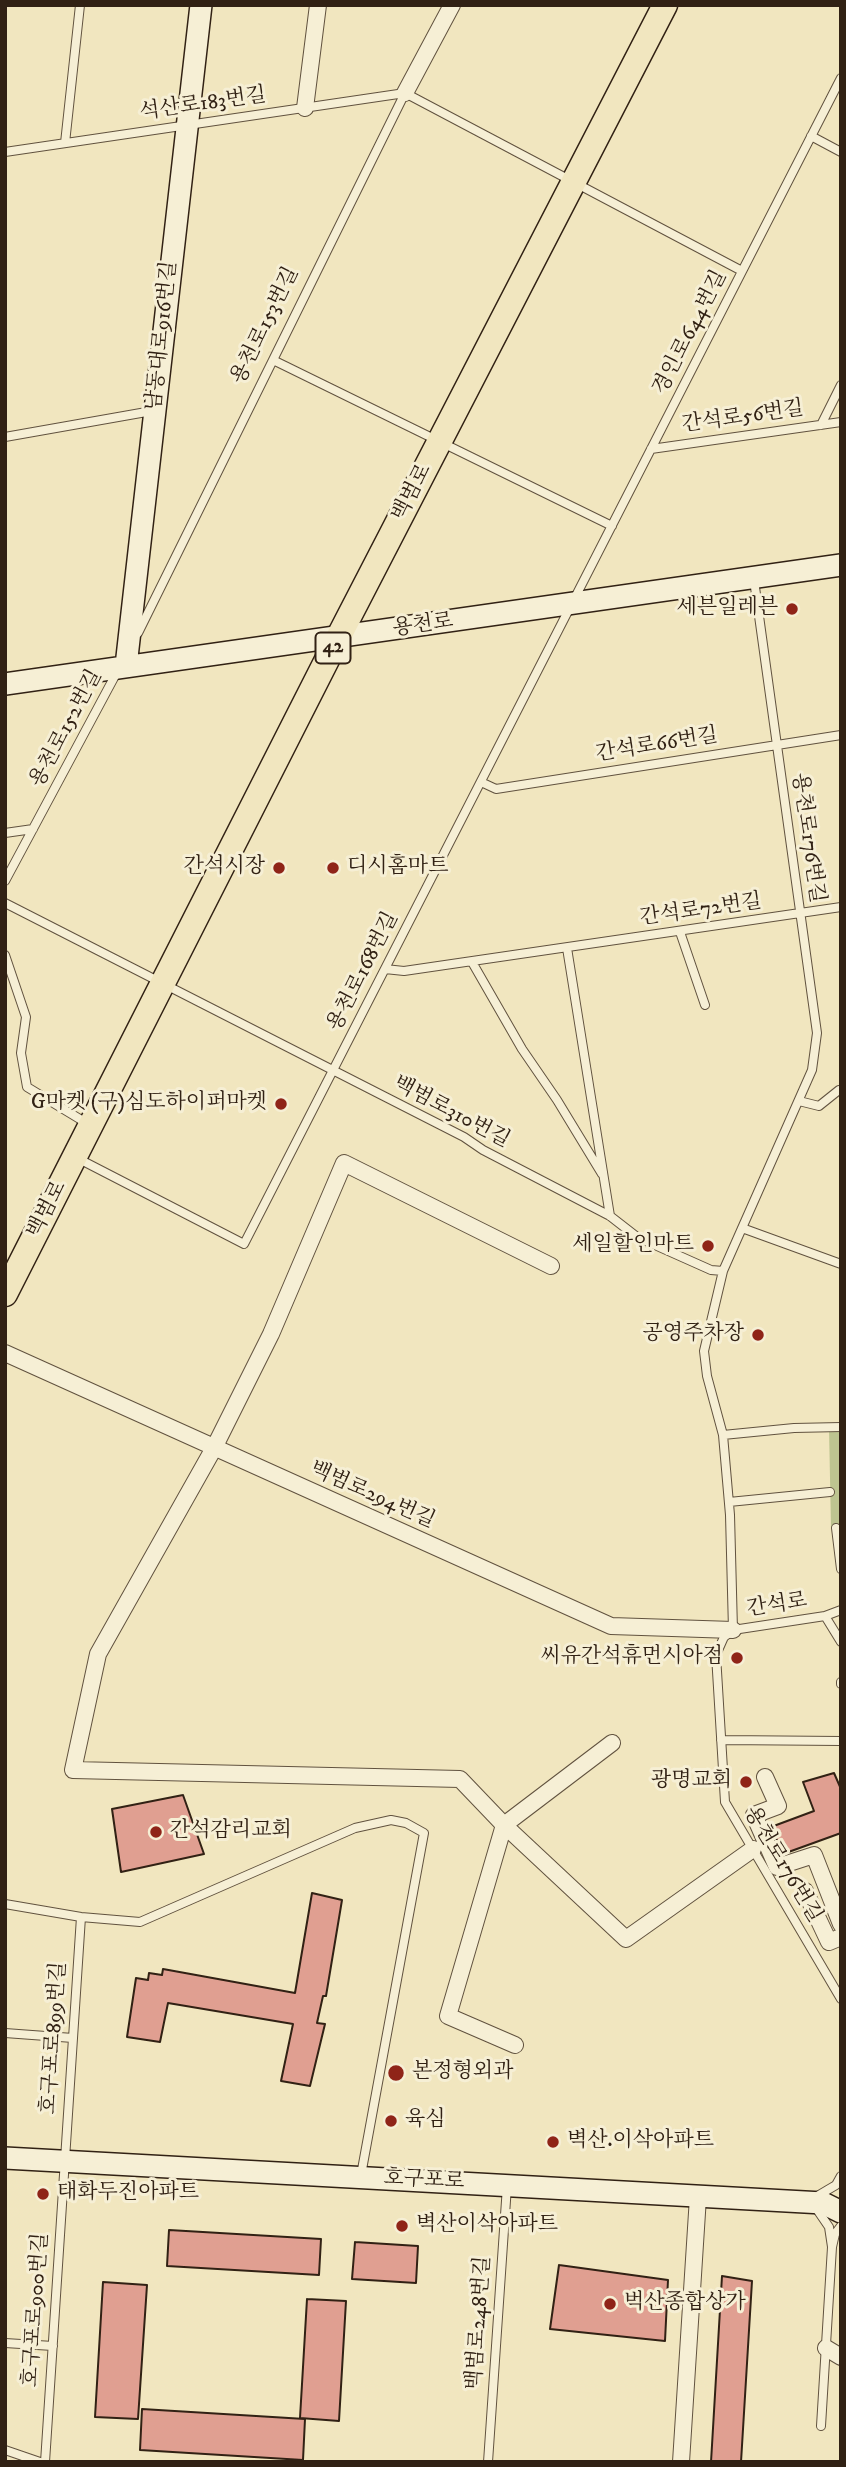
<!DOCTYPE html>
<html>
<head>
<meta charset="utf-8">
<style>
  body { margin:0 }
  #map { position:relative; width:846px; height:2467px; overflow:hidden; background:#f1e6bf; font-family:"IM FELL DW Pica",serif }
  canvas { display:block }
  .frame { position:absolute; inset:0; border:7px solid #312114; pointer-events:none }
</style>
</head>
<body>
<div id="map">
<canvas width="846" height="2467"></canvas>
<div class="frame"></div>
</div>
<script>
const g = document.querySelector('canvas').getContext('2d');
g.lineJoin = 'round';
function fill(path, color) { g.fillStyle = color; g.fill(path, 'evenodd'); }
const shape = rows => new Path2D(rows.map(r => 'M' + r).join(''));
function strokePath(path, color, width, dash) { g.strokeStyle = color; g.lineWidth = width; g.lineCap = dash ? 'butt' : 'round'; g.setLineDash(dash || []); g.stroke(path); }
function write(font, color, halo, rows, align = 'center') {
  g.font = font + ' "IM FELL DW Pica","Noto Serif KR",serif'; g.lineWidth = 6; g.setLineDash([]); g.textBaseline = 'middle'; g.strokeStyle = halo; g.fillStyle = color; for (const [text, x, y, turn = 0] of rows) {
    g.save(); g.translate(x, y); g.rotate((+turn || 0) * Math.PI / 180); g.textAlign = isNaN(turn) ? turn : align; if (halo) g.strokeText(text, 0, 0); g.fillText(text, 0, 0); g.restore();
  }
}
fill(shape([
  [841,1427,841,1528,831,1528,829,1428]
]), '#bdc490');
const building = shape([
  [834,1773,841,1789,841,1833,783,1854,771,1827,814,1811,803,1782,834,1773],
  [183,1795,204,1854,121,1872,112,1809,183,1795],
  [312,1893,342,1900,326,1996,323,1996,317,2023,325,2024,310,2086,281,2081,293,2024,168,2003,160,2042,127,2037,136,1978,148,1980,149,1973,162,1975,163,1969,295,1993,312,1893],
  [169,2230,321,2239,319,2275,167,2266,169,2230],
  [355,2242,418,2246,416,2283,352,2279,355,2242],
  [559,2265,668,2280,665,2341,550,2329,559,2265],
  [722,2276,752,2281,741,2462,711,2462,722,2276],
  [103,2282,147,2285,138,2419,95,2417,103,2282],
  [307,2299,346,2301,339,2421,300,2418,307,2299],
  [142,2409,305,2419,303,2460,140,2450,142,2409]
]);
fill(building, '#e09f91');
strokePath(building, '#312114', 2);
const lane = shape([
  [405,93,742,271],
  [811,136,841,152],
  [65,143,80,5],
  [5,152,405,93],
  [273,360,612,526],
  [821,425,841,385],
  [5,437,152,411],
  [651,449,841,422],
  [138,633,405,93],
  [481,782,496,789,841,735],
  [5,833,33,829],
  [5,881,117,672],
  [5,903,464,1137,483,1150,610,1216,637,1237,711,1270,723,1271],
  [680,932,705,1005],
  [567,948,610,1216],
  [5,955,26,1017,21,1053,27,1087,88,1124],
  [472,962,522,1049,557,1100,602,1174],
  [385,969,404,971,841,907],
  [799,1101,819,1106,839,1090,841,1091],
  [77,1158,244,1244,841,78],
  [742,1228,841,1264],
  [723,1435,794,1428,841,1427],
  [729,1502,830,1492],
  [836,1528,841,1569],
  [841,1610,825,1616,733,1630,724,1637,716,1655,725,1802,841,1999],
  [825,1616,841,1642],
  [733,1630,730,1515,723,1435,707,1376,704,1351,723,1271,812,1070,817,1033,754,580],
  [841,1682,841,1684],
  [721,1740,841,1741],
  [5,1904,81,1917,140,1922,355,1828,391,1820,406,1823,424,1833,361,2175],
  [5,2033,73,2038],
  [814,2198,836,2185,841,2176],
  [816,2208,829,2227,832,2247,835,2234,841,2226],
  [5,2343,53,2346],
  [821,2426,832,2247],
  [5,2450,40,2462],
  [45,2462,81,1917],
  [488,2462,507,2186]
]);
const street = shape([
  [405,93,452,5],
  [305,108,318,5],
  [551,1266,344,1163,271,1334,214,1448,98,1654,73,1770,460,1779,504,1825,612,1743],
  [5,1353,611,1626,733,1630],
  [765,1777,778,1806,754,1815,777,1867,814,1855,841,1924],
  [805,1891,829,1942,841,1937],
  [515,2045,448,2016,504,1825,626,1939,753,1849],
  [826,2348,841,2357],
  [681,2462,698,2197]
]);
const secondary = shape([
  [126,666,201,5],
  [5,684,841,565],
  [5,2158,823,2203,841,2212]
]);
const primary = shape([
  [5,1294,338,638,665,5]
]);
strokePath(lane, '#61523f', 10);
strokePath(street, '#61523f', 18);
strokePath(secondary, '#312114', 24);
strokePath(primary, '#312114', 27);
strokePath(lane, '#f6efd5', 8);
strokePath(street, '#f6efd5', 16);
strokePath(secondary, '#f6efd5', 21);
strokePath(primary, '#f1e6bf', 24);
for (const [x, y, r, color] of [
  [792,609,7,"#8f2418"],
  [279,868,7,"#8f2418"],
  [333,868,7,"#8f2418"],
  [281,1104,7,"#8f2418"],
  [708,1246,7,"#8f2418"],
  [758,1335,7,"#8f2418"],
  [737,1658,7,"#8f2418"],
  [746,1782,7,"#8f2418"],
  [156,1832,7,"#8f2418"],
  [396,2073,9,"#8f2418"],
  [391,2121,7,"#8f2418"],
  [553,2142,7,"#8f2418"],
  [43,2194,7,"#8f2418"],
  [402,2226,7,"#8f2418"],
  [610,2304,7,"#8f2418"]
]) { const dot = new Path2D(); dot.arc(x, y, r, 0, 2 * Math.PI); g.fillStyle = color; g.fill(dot); strokePath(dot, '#f6efd5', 2.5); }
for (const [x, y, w] of [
  [333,648,35]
]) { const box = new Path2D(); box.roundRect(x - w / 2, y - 15.5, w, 31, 5); g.fillStyle = '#f6efd5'; g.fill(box); strokePath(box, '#312114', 2); }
write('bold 19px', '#312114', null, [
  ["42",333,648]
]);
write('21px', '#312114', '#f6efd5', [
  ["석산로183번길",203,105,-8],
  ["용천로153번길",266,326,-64],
  ["경인로644번길",691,333,-63],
  ["남동대로916번길",163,336,-84],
  ["간석로56번길",743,418,-8],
  ["백범로",413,493,-63],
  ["용천로",423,626,-8],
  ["용천로152번길",67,729,-62],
  ["간석로66번길",657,746,-9],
  ["용천로176번길",807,838,82],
  ["간석로72번길",701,911,-8],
  ["용천로168번길",364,972,-63],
  ["백범로310번길",451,1113,28],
  ["백범로",48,1210,-63],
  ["백범로294번길",372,1496,24],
  ["간석로",777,1606,-9],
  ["용천로176번길",782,1865,59],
  ["호구포로899번길",55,2038,-86],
  ["호구포로",424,2181,3],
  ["호구포로900번길",37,2310,-86],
  ["백범로248번길",480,2323,-86]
]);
write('21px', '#312114', '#f6efd5', [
  ["세븐일레븐",778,609,"right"],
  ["간석시장",265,868,"right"],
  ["디시홈마트",347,868],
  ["G마켓 (구)심도하이퍼마켓",267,1104,"right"],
  ["세일할인마트",694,1246,"right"],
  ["공영주차장",744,1335,"right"],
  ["씨유간석휴먼시아점",723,1658,"right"],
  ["광명교회",732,1782,"right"],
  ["간석감리교회",170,1832],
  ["본정형외과",412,2073],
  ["육심",405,2121],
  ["벽산.이삭아파트",567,2142],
  ["태화두진아파트",57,2194],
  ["벽산이삭아파트",416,2226],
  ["벅산종합상가",624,2304]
], 'left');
</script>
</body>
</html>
